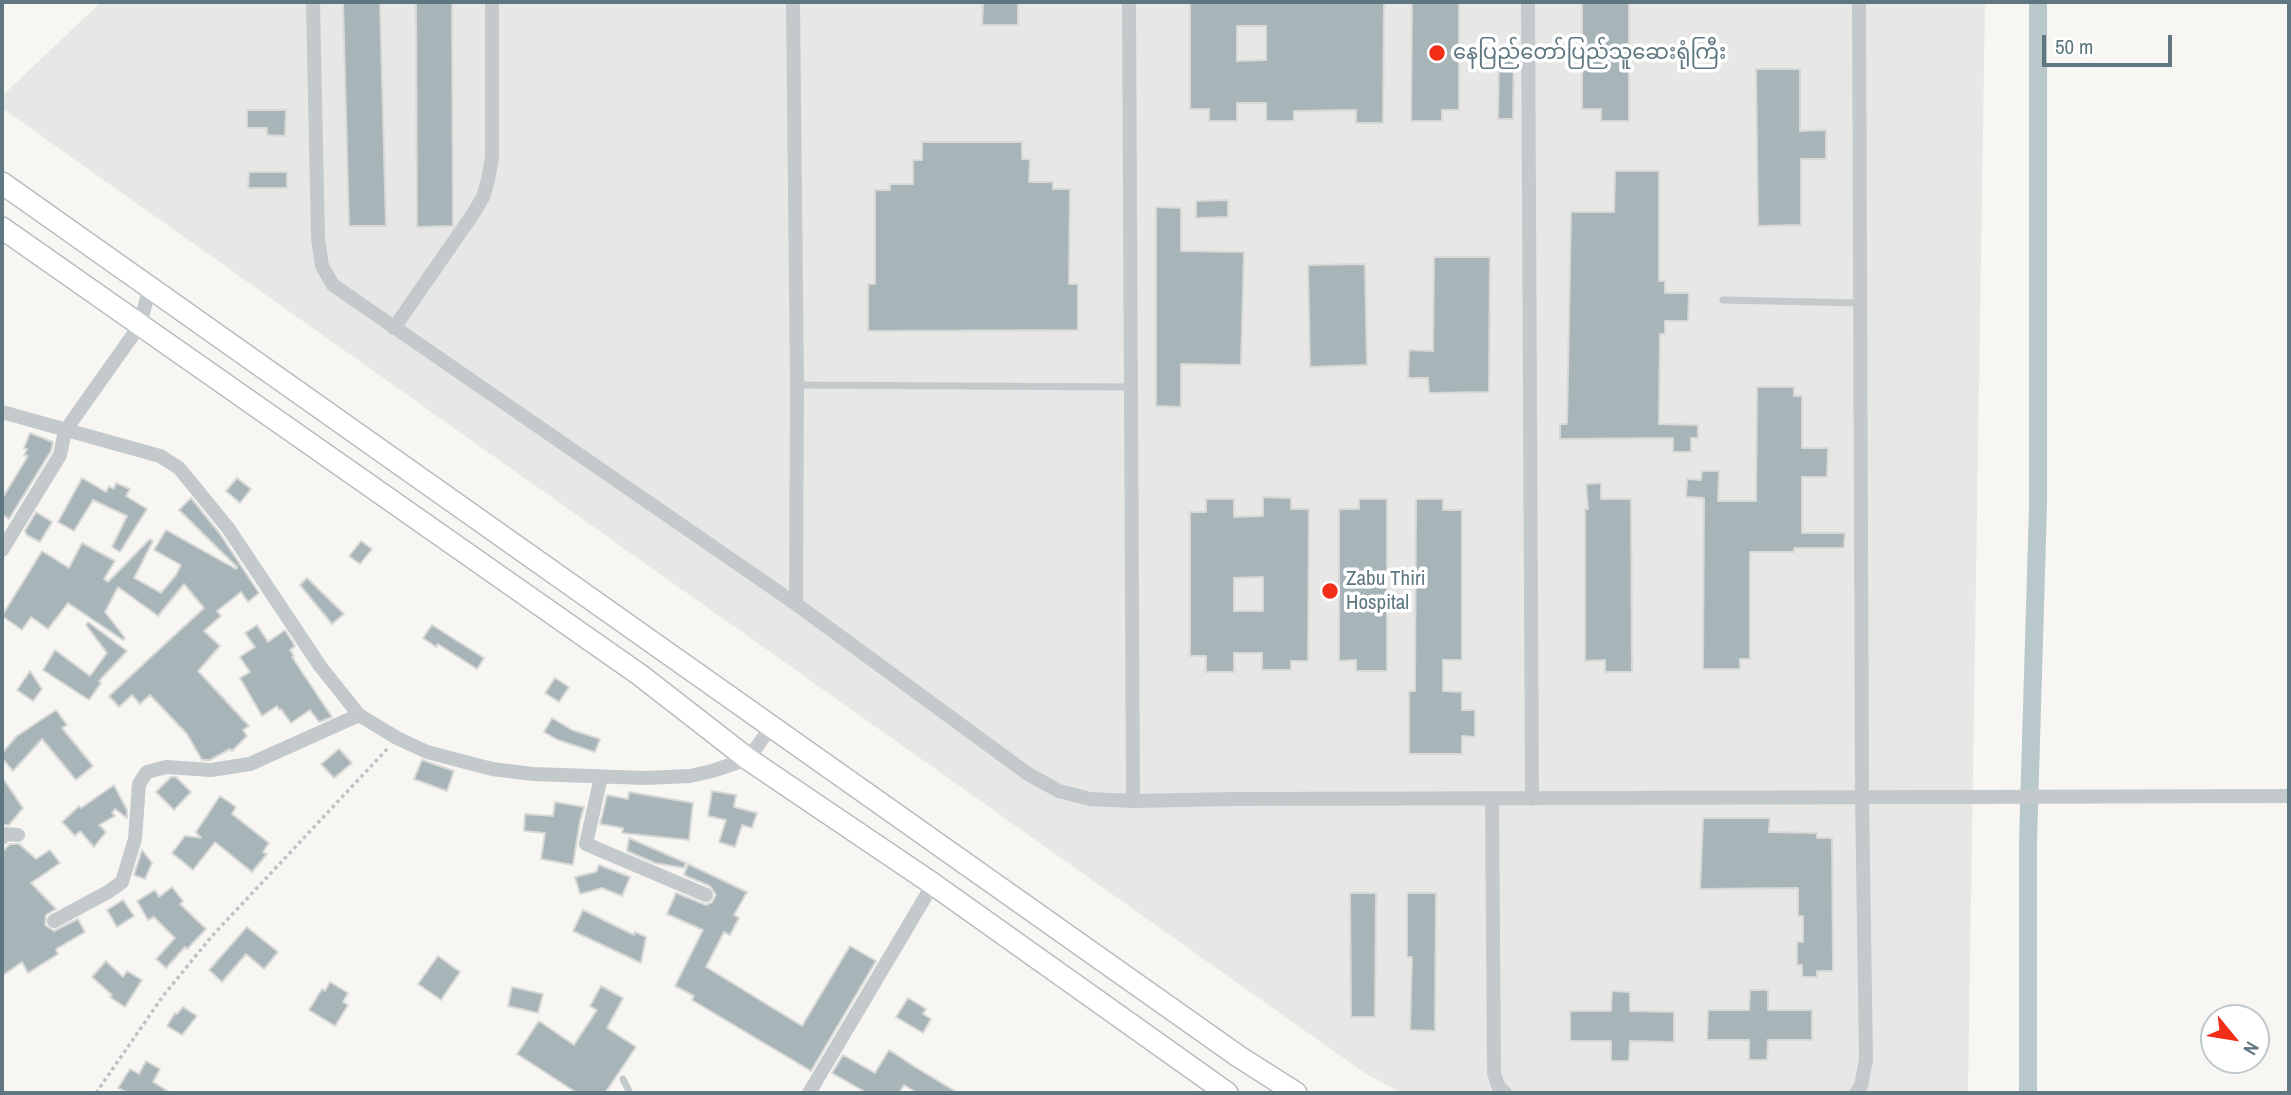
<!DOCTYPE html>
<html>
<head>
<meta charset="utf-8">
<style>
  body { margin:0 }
  #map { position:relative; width:2291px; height:1095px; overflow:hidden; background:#f7f6f3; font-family:"Archivo Narrow",sans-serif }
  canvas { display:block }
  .frame { position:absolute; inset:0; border:4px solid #5f7781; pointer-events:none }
  .north { position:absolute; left:2200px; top:1004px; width:70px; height:70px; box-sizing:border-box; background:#fff; border:2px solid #bfc9cd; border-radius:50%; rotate:120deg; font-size:19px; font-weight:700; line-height:28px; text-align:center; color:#5f7781 }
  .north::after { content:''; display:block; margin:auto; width:24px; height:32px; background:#f22e18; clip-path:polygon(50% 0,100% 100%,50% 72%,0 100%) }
  .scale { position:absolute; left:2042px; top:35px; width:130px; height:32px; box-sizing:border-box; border:4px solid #5f7781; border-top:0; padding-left:9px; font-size:21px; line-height:24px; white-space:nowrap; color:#5f7781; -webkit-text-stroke:5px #fff; paint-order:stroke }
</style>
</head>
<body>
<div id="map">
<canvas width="2291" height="1095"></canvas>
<div class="frame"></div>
<div class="north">N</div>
<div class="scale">50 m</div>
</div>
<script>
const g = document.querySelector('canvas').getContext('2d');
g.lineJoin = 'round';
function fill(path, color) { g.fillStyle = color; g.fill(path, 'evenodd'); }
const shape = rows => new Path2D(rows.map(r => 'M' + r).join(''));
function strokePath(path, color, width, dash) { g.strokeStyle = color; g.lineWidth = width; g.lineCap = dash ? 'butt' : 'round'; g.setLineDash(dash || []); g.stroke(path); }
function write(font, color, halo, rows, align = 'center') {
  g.font = font + ' "Archivo Narrow","Noto Sans Myanmar",sans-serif'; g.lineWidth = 7; g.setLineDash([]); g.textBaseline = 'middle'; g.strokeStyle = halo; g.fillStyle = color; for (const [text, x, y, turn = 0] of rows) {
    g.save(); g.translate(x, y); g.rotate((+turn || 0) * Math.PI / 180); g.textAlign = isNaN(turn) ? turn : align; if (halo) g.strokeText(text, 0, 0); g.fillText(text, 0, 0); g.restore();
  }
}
fill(shape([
  [101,2,1985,2,1968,1093,1402,1093,1366,1074,2,108,2,96]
]), '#e7e8e6');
strokePath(shape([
  [2028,1093,2028,842,2038,506,2038,2]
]), '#b9c9cb', 18);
const building = shape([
  [343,2,380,2,386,226,349,226,343,2],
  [416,2,452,2,453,226,417,227,416,2],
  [983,2,1018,2,1018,25,982,25,983,2],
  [1190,2,1384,2,1383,123,1356,123,1356,110,1294,111,1294,121,1266,121,1266,103,1237,103,1237,121,1209,121,1209,109,1190,109,1190,2],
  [1237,26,1266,26,1266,60,1237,61,1237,26],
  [1412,2,1459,2,1459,110,1442,110,1442,121,1411,121,1412,2],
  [1582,2,1629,2,1629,121,1601,121,1601,109,1582,109,1582,2],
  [1499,54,1514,54,1513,119,1498,119,1499,54],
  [1756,69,1800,69,1800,131,1826,130,1826,159,1801,159,1801,225,1758,226,1756,69],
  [247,110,286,110,285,136,267,135,267,128,247,128,247,110],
  [922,142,1022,142,1022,159,1030,159,1029,182,1053,182,1053,189,1070,189,1069,284,1078,284,1078,330,868,331,868,284,875,284,875,190,890,190,890,184,913,184,913,160,922,160,922,142],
  [1615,171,1659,171,1659,281,1665,281,1665,293,1689,293,1688,321,1665,321,1665,334,1660,334,1659,424,1698,425,1698,438,1691,438,1691,452,1673,452,1673,438,1560,439,1560,424,1567,424,1571,212,1614,212,1615,171],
  [249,172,287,172,287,188,248,188,249,172],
  [1228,200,1228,217,1196,218,1196,201,1228,200],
  [1156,207,1181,208,1181,251,1244,252,1241,365,1181,364,1181,407,1156,406,1156,207],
  [1434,257,1490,257,1489,392,1429,393,1428,378,1408,378,1409,350,1433,351,1434,257],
  [1365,264,1367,365,1310,367,1308,265,1365,264],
  [1757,387,1794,387,1794,396,1802,396,1802,448,1828,448,1827,477,1802,477,1802,533,1845,533,1844,548,1794,548,1794,552,1750,552,1750,659,1740,659,1740,669,1703,669,1704,498,1686,497,1687,479,1701,480,1702,471,1719,471,1718,501,1756,501,1757,387],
  [30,433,53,442,51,451,9,519,2,514,2,499,28,456,24,455,27,449,24,448,30,433],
  [82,478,106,492,109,486,114,489,116,483,130,489,126,496,147,509,120,552,112,547,127,516,93,500,74,531,58,522,82,478],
  [237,478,251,489,240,503,226,491,237,478],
  [1601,483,1601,499,1631,499,1632,672,1605,672,1605,660,1585,661,1585,509,1588,509,1586,484,1601,483],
  [1263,497,1291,498,1291,509,1309,509,1308,661,1291,661,1291,670,1262,670,1262,653,1234,653,1234,672,1206,672,1206,656,1190,656,1190,512,1206,512,1206,499,1234,499,1234,517,1263,516,1263,497],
  [1263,577,1263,611,1234,611,1234,578,1263,577],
  [191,498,220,534,259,593,248,602,241,592,217,611,221,616,204,631,220,646,198,671,249,726,243,730,247,736,232,751,230,749,210,760,202,760,187,734,150,695,140,704,132,695,119,707,109,696,204,608,184,584,158,616,118,587,105,612,125,638,123,640,68,603,48,629,31,617,22,630,2,616,42,551,69,568,82,543,115,561,104,579,108,582,150,539,153,541,134,578,161,593,176,575,181,565,154,550,166,530,236,569,237,567,179,510,191,498],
  [1359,499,1387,499,1387,671,1356,671,1356,660,1339,661,1339,509,1359,509,1359,499],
  [1416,499,1443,499,1443,510,1462,510,1462,660,1443,660,1443,691,1462,692,1462,710,1475,710,1475,737,1462,736,1462,754,1409,754,1409,691,1415,691,1416,499],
  [36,512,52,522,40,542,27,535,25,531,36,512],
  [361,541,372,549,360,564,349,556,361,541],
  [307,578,344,614,332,624,300,585,307,578],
  [88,622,127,651,99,681,101,683,89,700,43,670,55,650,90,676,107,653,86,625,88,622],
  [257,625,268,642,285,630,295,646,290,650,294,656,292,657,332,717,319,722,310,710,291,723,281,709,279,710,277,706,262,716,240,678,250,672,240,657,255,647,245,633,257,625],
  [432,625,484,658,477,669,438,644,436,647,423,638,432,625],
  [30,671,42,689,33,701,17,690,30,671],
  [555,678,569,687,559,702,545,693,555,678],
  [56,710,67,725,62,728,93,766,76,780,42,739,13,771,2,758,2,753,17,736,56,710],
  [552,718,572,730,600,739,595,752,558,740,544,732,552,718],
  [339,749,352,763,334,778,321,764,339,749],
  [422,760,454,771,447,791,414,779,422,760],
  [2,777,23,808,9,825,2,825,2,777],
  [171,777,176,777,191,792,174,810,156,792,171,777],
  [114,785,127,810,127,818,115,809,112,813,115,816,99,825,106,832,94,847,80,831,75,836,62,822,79,806,81,808,114,785],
  [712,791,736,795,734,807,757,813,752,828,742,825,735,847,719,842,726,820,708,816,712,791],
  [629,792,693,803,689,840,622,833,623,828,600,824,607,795,628,799,629,792],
  [220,796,236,807,232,814,269,843,263,852,267,854,252,872,215,842,193,870,172,853,185,836,201,838,196,832,220,796],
  [555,802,584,807,580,821,573,865,541,859,545,833,524,831,525,814,553,816,555,802],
  [1703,818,1770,818,1769,832,1817,833,1817,838,1832,838,1833,971,1817,971,1817,977,1802,977,1802,965,1797,965,1797,942,1803,942,1803,916,1798,916,1798,888,1700,889,1703,818],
  [629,838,686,863,684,868,655,863,627,851,629,838],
  [10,844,19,844,36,859,50,850,60,863,31,883,56,909,46,915,45,925,54,931,78,919,85,932,56,949,58,954,28,973,22,962,2,976,2,852,10,844],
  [142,850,152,863,145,879,134,875,142,850],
  [688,864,747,892,734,915,739,918,730,935,724,932,706,967,802,1026,850,946,876,961,811,1071,692,1000,694,996,675,986,703,930,667,914,676,893,706,905,712,902,716,895,710,886,684,875,688,864],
  [599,865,630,877,622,896,602,888,580,894,575,877,596,872,599,865],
  [172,887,183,901,180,904,206,929,187,949,185,947,166,968,156,959,175,938,154,917,148,920,137,901,155,890,159,897,172,887],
  [1350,893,1376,893,1375,1017,1351,1017,1350,893],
  [1407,893,1436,893,1435,1031,1410,1030,1412,957,1407,957,1407,893],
  [123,900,134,916,117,927,107,910,123,900],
  [583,910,634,935,635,932,646,937,641,963,573,931,583,910],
  [247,927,278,952,264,969,246,954,222,982,209,970,247,927],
  [438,956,460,972,441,1000,418,984,438,956],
  [106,961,123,977,127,971,142,980,125,1007,110,997,112,995,92,977,106,961],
  [330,982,348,993,343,1002,348,1005,335,1026,309,1010,322,989,325,991,330,982],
  [601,986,623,998,607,1028,636,1047,605,1093,577,1093,517,1054,539,1021,574,1045,597,1010,590,1006,601,986],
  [512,987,543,994,538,1013,508,1006,512,987],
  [1750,990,1768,990,1768,1010,1812,1010,1812,1040,1768,1040,1767,1060,1749,1060,1749,1040,1707,1040,1708,1010,1749,1010,1750,990],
  [1612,991,1630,992,1630,1011,1674,1012,1674,1042,1630,1041,1629,1061,1611,1061,1611,1041,1570,1041,1570,1011,1611,1011,1612,991],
  [908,998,926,1009,923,1014,931,1019,923,1033,896,1017,908,998],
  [183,1007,197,1016,182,1035,167,1026,175,1013,177,1014,183,1007],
  [889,1050,915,1067,958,1093,917,1093,904,1085,899,1093,867,1093,832,1073,843,1055,875,1073,889,1050],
  [146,1061,160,1069,153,1082,171,1093,128,1093,118,1088,130,1069,139,1074,146,1061]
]);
fill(building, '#a7b4b8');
strokePath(building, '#d8d8d6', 2);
const secondary = shape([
  [2,183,1119,972,1238,1056,1296,1093],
  [2,228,640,675,748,759,933,884,1227,1093]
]);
strokePath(secondary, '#b6bdc0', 24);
strokePath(shape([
  [96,1093,163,996,212,936,388,748]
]), '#bfc2c4', 3.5, [3.5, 3.5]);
strokePath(shape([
  [1723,300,1860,303],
  [797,385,1131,387],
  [623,1079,630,1093]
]), '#c4c9cc', 7);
strokePath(shape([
  [313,2,318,239,322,266,333,285,796,604,1028,774,1059,791,1090,799,1133,801,1234,799,2289,796],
  [793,2,797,385,796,604],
  [1129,2,1133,801],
  [1528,2,1532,799],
  [394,328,473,214,483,197,488,180,492,157,492,2],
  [2,412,160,456,179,468,228,528,320,666,359,715,397,738,427,752,492,769,533,774,645,778,690,776,712,771,748,759,771,727],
  [2,550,60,455,65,431,140,325,150,286],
  [601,777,586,844,706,895],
  [1492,799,1494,1073,1498,1086,1505,1093],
  [2,838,6,834,18,835],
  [54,921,108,892,122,882,135,839,139,784,147,772,166,767,211,770,250,764,359,715],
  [809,1093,933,884],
  [1856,1093,1861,1086,1866,1060,1862,796,1859,2]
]), '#c4c9cc', 14);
strokePath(secondary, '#fff', 21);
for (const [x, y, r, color] of [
  [1437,53,9,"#f22e18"],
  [1330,591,9,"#f22e18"]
]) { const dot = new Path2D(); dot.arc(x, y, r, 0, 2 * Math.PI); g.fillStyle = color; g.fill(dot); strokePath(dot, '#fff', 2.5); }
write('21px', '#5f7781', '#fff', [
  ["နေပြည်တော်ပြည်သူဆေးရုံကြီး",1453,53],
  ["Zabu Thiri",1346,579],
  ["Hospital",1346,603]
], 'left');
</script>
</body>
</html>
